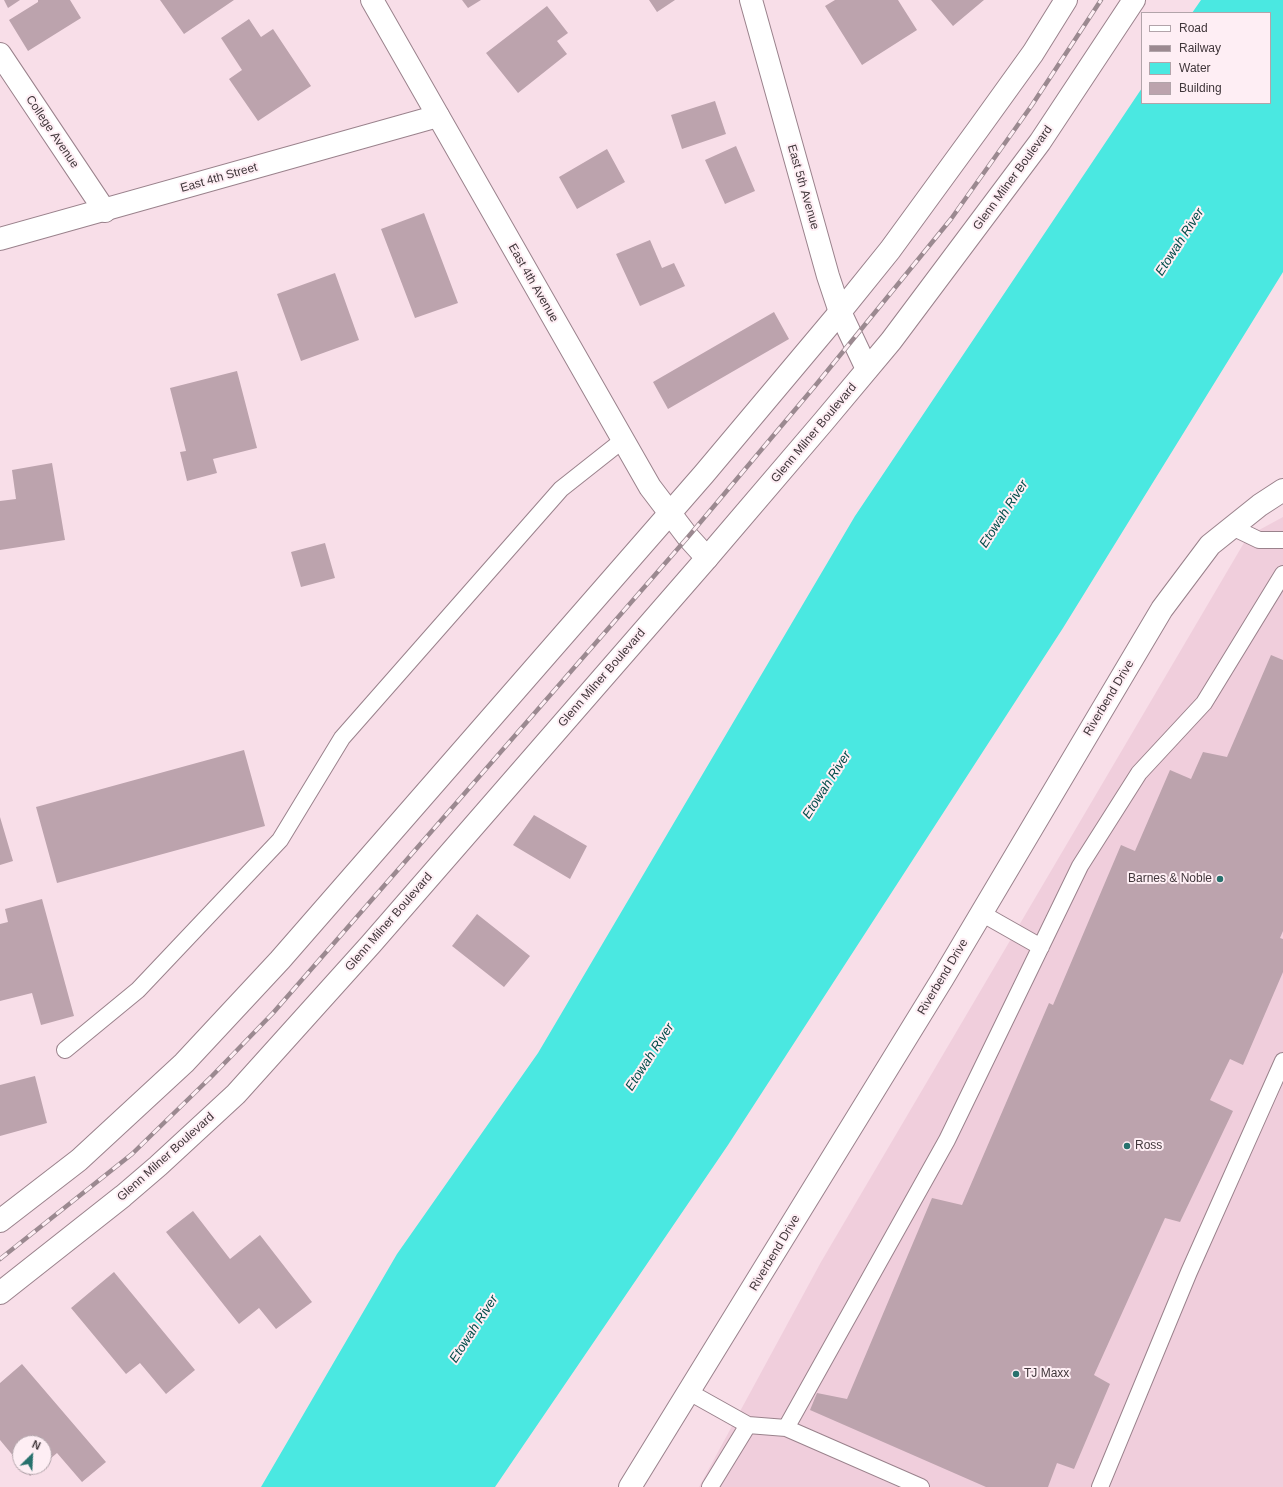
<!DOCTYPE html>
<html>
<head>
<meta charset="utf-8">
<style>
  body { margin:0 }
  #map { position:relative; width:1283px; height:1487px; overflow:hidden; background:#f8dee8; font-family:Arial,sans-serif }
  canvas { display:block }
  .legend { position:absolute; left:1141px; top:12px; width:130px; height:92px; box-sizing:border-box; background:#feeef4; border:1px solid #b2a4aa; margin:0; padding:5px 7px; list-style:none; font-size:12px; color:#40363a }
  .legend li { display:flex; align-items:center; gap:8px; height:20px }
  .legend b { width:20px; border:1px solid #b2a4aa }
  .north { position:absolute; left:12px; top:1435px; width:40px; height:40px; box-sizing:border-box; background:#feeef4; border:1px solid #b2a4aa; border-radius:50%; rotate:24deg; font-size:11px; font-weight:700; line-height:16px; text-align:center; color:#40363a }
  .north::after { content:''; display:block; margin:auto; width:14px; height:18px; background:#27716d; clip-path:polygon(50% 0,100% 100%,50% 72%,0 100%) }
</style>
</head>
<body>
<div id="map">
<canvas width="1283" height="1487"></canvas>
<ul class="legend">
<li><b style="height:5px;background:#fff"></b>Road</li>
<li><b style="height:5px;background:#9b8990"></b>Railway</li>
<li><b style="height:11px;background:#4ae8e1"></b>Water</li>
<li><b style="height:11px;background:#bca3ad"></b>Building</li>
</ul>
<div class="north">N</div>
</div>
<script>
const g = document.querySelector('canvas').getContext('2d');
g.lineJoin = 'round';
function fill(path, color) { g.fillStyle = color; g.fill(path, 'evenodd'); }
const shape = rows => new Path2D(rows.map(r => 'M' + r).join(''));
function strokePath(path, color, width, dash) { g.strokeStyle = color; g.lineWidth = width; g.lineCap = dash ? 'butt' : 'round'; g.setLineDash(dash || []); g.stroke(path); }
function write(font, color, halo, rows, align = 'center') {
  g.font = font + ' Arial,sans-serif'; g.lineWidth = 4; g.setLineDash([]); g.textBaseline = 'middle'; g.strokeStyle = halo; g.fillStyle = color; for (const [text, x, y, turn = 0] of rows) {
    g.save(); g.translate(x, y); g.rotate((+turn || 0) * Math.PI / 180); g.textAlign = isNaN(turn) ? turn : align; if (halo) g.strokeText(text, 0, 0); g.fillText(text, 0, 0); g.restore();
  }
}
fill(shape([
  [1283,517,1283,1487,699,1487,821,1262,1248,536]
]), '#f0cedc');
fill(shape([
  [1201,0,1283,0,1283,272,1063,628,728,1145,495,1487,261,1487,397,1254,538,1053,855,516,1142,88,1142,103,1270,103,1270,13,1192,13]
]), '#4ae8e1');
fill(shape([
  [4,0,20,0,8,8],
  [38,0,70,0,81,18,28,51,9,20,38,2],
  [160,0,234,0,184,34],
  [462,0,481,0,468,8],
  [649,0,675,0,657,12],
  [835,0,898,0,917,30,862,65,825,6],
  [931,0,984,0,953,26],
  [547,6,568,33,557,41,567,54,518,93,486,53],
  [249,19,261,37,273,29,311,86,258,121,229,79,242,70,221,38],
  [715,101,726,134,682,149,671,115],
  [736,146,755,191,725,204,705,160],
  [607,149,625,182,577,209,559,177],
  [424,213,458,303,415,318,381,229],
  [650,240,662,268,674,263,685,286,640,306,616,254],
  [335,273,359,340,301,361,277,294],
  [774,312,789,339,668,409,653,382],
  [237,371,257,448,213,459,217,473,187,481,180,452,186,451,170,388],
  [52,463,65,540,0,550,0,501,16,499,12,470],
  [325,543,335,578,301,587,291,552],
  [1271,655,1283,660,1283,931,1280,938,1283,939,1283,972,1243,1065,1230,1059,1210,1100,1233,1111,1180,1222,1165,1218,1094,1375,1110,1384,1074,1469,1057,1463,1048,1487,986,1487,810,1410,817,1393,847,1399,932,1198,962,1205,1049,1003,1053,1005,1121,845,1135,851,1170,770,1191,779,1203,752,1227,757],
  [244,750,265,826,57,883,36,807],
  [534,815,587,846,570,879,513,845],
  [0,817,13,861,0,865],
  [42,899,74,1016,41,1025,32,993,0,1001,0,924,8,922,5,909],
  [477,914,530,956,504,987,452,946],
  [35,1076,47,1123,0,1136,0,1085],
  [193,1211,230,1259,260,1235,312,1302,276,1329,259,1308,239,1324,166,1232],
  [114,1272,195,1370,166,1394,140,1363,126,1374,71,1308],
  [22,1364,106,1462,82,1482,57,1453,44,1464,44,1443,20,1443,20,1464,0,1440,0,1383],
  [23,1467,41,1467,30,1476]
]), '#bca3ad');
const lane = shape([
  [1232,527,1259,540,1283,540],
  [981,913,1041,947],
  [65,1050,138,990,280,840,342,738,561,489,623,440],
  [689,1392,748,1425,786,1428],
  [710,1487,748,1425],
  [921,1487,786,1428,947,1140,1080,866,1139,773,1204,703,1283,574],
  [1100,1487,1189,1272,1283,1061]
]);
const street = shape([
  [372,0,650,487,688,537,707,558],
  [751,0,828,276,840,312,867,369],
  [0,54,105,211]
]);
const secondary = shape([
  [0,239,438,116],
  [0,1221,79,1160,184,1063,280,960,704,474,840,312,890,250,979,128,1033,53,1066,0],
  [0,1293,123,1196,158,1166,236,1094,371,944,707,558,824,421,891,341,1040,142,1134,0],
  [630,1487,943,978,1162,609,1210,545,1260,505,1283,490]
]);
strokePath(lane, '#9a828c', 18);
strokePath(street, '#9a828c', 24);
strokePath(secondary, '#9a828c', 24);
strokePath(lane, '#fff', 16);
strokePath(street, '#fff', 22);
strokePath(secondary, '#fff', 22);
const rail = shape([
  [0,1259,132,1154,212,1076,273,1013,451,809,688,537,815,386,951,219,1032,105,1101,0]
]);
strokePath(rail, '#9b8990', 4.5);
strokePath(rail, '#feeef4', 3, [9]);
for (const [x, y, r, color] of [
  [1220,879,4,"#27716d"],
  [1127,1146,4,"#27716d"],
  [1016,1374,4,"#27716d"]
]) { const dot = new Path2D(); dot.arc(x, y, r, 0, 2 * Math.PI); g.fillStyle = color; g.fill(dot); strokePath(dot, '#feeef4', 1.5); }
write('12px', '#40363a', '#feeef4', [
  ["College Avenue",52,132,56],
  ["East 4th Street",219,178,-16],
  ["Glenn Milner Boulevard",1013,178,-54],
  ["East 5th Avenue",803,187,74],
  ["East 4th Avenue",533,283,60],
  ["Glenn Milner Boulevard",814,433,-50],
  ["Glenn Milner Boulevard",602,678,-49],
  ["Riverbend Drive",1109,698,-59],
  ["Glenn Milner Boulevard",389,922,-49],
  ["Riverbend Drive",943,977,-59],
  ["Glenn Milner Boulevard",166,1157,-42],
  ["Riverbend Drive",775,1253,-59]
]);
write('12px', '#40363a', '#feeef4', [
  ["Barnes & Noble",1212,879,"right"],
  ["Ross",1135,1146],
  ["TJ Maxx",1024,1374]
], 'left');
write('italic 13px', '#024c49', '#feeef4', [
  ["Etowah River",1180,242,-57],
  ["Etowah River",1004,514,-57],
  ["Etowah River",827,785,-57],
  ["Etowah River",650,1057,-57],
  ["Etowah River",474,1329,-57]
]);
</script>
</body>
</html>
